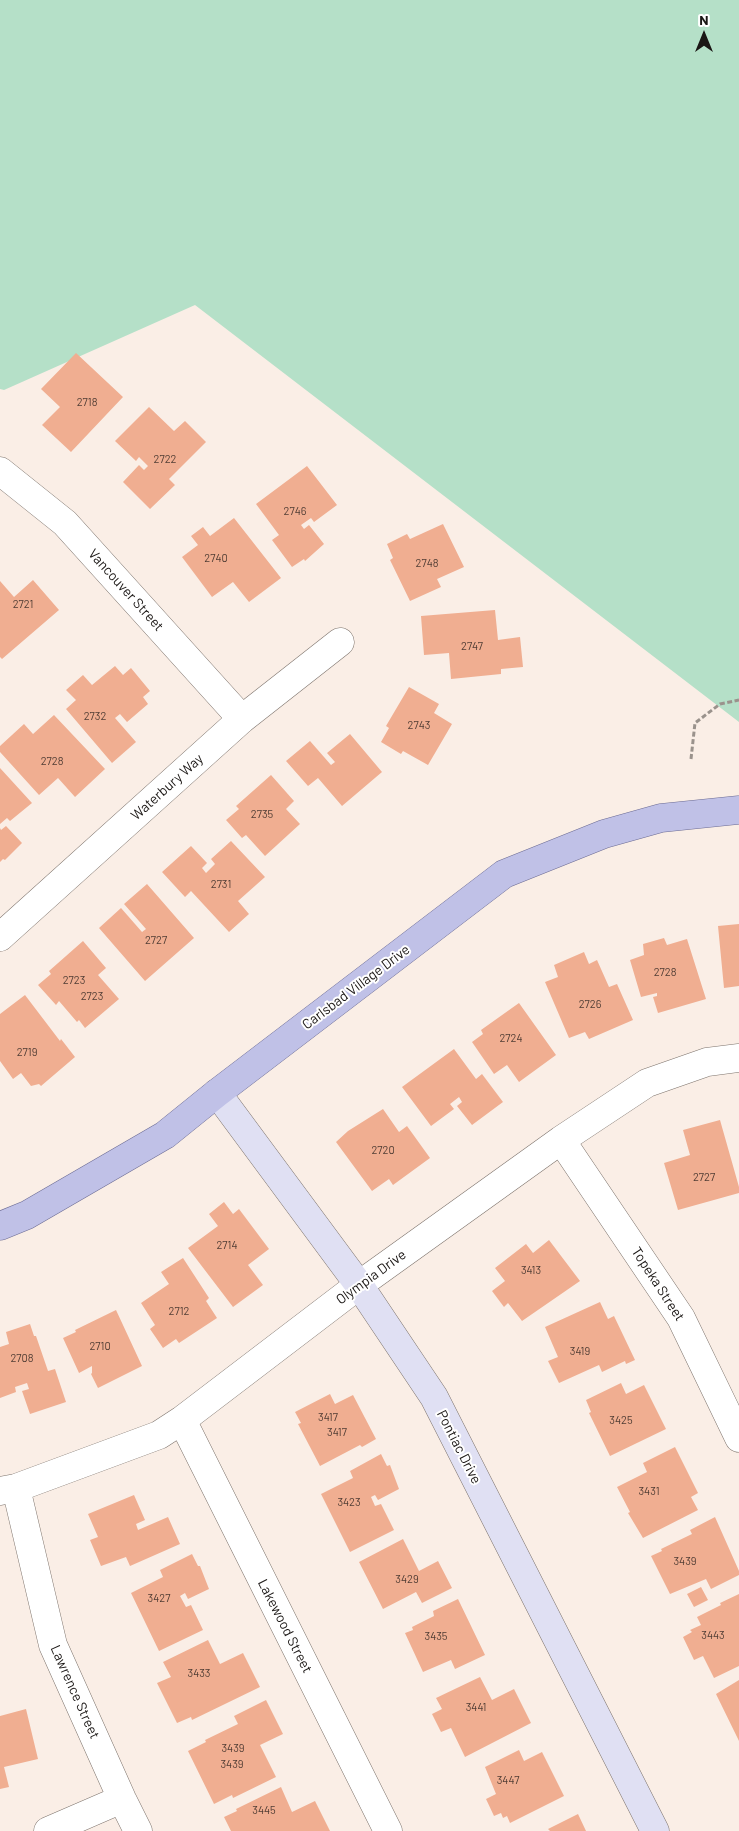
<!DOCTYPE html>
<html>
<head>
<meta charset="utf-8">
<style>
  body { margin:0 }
  #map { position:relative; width:739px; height:1831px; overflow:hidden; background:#faeee6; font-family:Barlow,sans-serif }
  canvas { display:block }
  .north { position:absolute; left:679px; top:10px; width:50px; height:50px; -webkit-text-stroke:4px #fff; paint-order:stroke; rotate:0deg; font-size:14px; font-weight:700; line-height:20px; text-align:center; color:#1b1715 }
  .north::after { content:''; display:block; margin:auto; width:18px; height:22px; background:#1b1715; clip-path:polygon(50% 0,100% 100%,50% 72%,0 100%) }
</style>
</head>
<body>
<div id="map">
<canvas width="739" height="1831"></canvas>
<div class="north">N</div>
</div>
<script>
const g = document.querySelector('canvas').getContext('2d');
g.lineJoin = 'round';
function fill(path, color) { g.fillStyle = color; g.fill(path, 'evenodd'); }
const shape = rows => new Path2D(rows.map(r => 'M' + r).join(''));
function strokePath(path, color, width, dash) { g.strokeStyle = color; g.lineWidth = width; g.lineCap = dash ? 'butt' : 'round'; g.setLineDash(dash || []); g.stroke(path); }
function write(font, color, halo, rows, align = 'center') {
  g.font = font + ' Barlow,sans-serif'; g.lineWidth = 4; g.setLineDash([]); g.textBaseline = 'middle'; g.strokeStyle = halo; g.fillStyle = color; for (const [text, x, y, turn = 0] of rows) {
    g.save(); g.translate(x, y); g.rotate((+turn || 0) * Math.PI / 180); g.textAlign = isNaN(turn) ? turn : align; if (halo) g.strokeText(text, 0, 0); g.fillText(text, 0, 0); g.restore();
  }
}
fill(shape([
  [0,0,739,0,739,722,195,305,4,390,0,389]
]), '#b5e0c8');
fill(shape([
  [76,353,123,397,71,452,42,425,60,407,41,389],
  [149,407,174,431,185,421,206,442,169,479,175,485,150,509,123,482,139,465,144,470,148,466,139,457,136,461,115,441],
  [307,466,337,505,314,522,311,518,301,525,304,529,309,525,324,544,305,561,304,559,292,567,272,540,279,535,256,504],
  [234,518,281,578,249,602,233,582,212,597,182,557,198,545,191,536,203,527,210,536],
  [443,524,464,567,437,579,441,587,410,601,390,560,393,558,387,544,407,534,410,539],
  [33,580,59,610,2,659,0,657,0,581,14,597],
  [495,610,498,640,520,637,523,667,501,669,501,674,451,679,449,653,424,655,421,616],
  [115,666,123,675,131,668,150,691,143,697,148,704,127,722,120,714,115,718,136,742,112,763,66,709,76,700,66,690,83,675,92,685],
  [409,687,439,704,434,713,452,724,428,765,403,751,401,754,381,742,389,728,386,726],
  [54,715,105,769,75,797,58,778,39,795,0,752,0,746,24,724,33,734],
  [350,734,382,772,342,806,318,778,308,786,286,761,310,741,331,765,335,762,327,753],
  [0,768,32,803,10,821,7,818,0,824],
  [271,775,294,801,286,809,300,824,265,856,246,835,242,838,226,820,239,809,236,806],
  [6,826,22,843,5,860,3,859,0,862,0,828,1,830],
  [231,841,265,877,238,901,249,914,229,932,191,891,185,897,162,872,191,846,207,863,202,868,206,873,215,864,211,859],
  [147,884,194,938,145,981,99,928,121,908,142,932,146,929,124,904],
  [739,924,739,986,724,988,718,926],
  [664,938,667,945,687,939,706,999,658,1013,653,997,657,996,657,993,641,997,630,960,644,955,643,944],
  [83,941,106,968,98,975,119,999,85,1028,79,1020,77,1022,59,1001,56,1005,38,985,51,974,49,971],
  [584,952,589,964,597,960,609,987,617,984,633,1020,589,1039,585,1032,569,1038,545,982,558,977,554,965],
  [25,995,60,1041,61,1039,75,1057,41,1086,39,1084,31,1086,21,1073,13,1079,0,1061,0,1014],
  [519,1003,556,1055,519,1082,507,1065,494,1074,472,1042,483,1034,481,1030],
  [454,1049,476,1079,482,1074,503,1102,472,1125,457,1106,462,1102,459,1097,450,1104,454,1109,431,1126,402,1087],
  [383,1109,399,1132,407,1126,430,1158,393,1185,389,1179,372,1191,336,1142,348,1131],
  [720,1120,739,1187,739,1193,678,1210,664,1163,690,1155,683,1130],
  [224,1202,233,1214,239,1209,269,1249,248,1265,263,1285,233,1307,188,1248,218,1226,209,1214],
  [549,1240,580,1281,522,1321,508,1303,504,1307,492,1291,505,1281,495,1268,526,1244,533,1253],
  [183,1258,209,1298,206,1301,217,1318,179,1343,176,1339,163,1348,150,1329,155,1325,141,1303,169,1284,161,1272],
  [600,1302,608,1319,614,1316,635,1360,626,1364,625,1361,602,1372,599,1365,559,1383,548,1361,558,1357,545,1327],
  [116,1310,142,1366,98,1388,91,1374,92,1373,92,1366,79,1373,63,1338,76,1332,75,1330],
  [30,1324,34,1336,36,1336,48,1371,55,1369,66,1402,30,1414,22,1391,29,1389,27,1383,15,1387,16,1392,0,1398,0,1347,9,1344,6,1332],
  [621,1383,626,1394,644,1385,666,1429,610,1456,589,1413,591,1412,586,1400],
  [330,1394,335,1404,353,1395,376,1439,362,1447,360,1445,320,1466,298,1424,301,1423,295,1412],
  [675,1447,698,1493,691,1497,698,1510,643,1538,628,1513,630,1512,617,1487,647,1472,643,1463],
  [381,1454,387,1466,390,1465,399,1489,378,1500,375,1495,371,1497,375,1506,381,1504,394,1530,350,1552,321,1494,353,1478,350,1471],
  [134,1495,145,1520,136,1524,138,1530,168,1517,180,1544,130,1566,126,1557,101,1566,90,1540,98,1537,88,1514],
  [715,1517,739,1571,739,1575,711,1589,706,1579,670,1594,651,1556,662,1551,661,1549,692,1534,690,1530],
  [403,1539,419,1571,438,1561,452,1588,422,1603,416,1592,383,1609,359,1562],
  [192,1554,198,1566,200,1566,209,1589,188,1599,185,1593,180,1596,186,1607,191,1605,203,1630,159,1651,131,1593,163,1577,160,1570],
  [701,1587,708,1600,694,1607,687,1594],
  [739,1594,739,1666,714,1678,703,1656,694,1660,683,1637,692,1632,690,1630,701,1625,697,1617,721,1605,720,1603],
  [458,1599,485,1655,455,1669,451,1660,423,1672,405,1633,413,1630,412,1627,434,1616,433,1611],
  [208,1640,220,1664,243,1653,260,1687,192,1720,191,1717,177,1723,157,1683,171,1677,163,1662],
  [480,1677,492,1700,514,1689,531,1723,465,1757,451,1728,441,1732,432,1714,442,1709,436,1698],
  [739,1680,739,1741,716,1694],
  [266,1700,283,1734,260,1745,276,1777,233,1798,232,1795,214,1804,188,1751,206,1742,205,1740,238,1724,234,1716],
  [26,1709,38,1759,4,1767,9,1787,0,1789,0,1716],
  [519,1750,524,1761,542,1752,564,1796,510,1823,507,1816,503,1818,501,1813,494,1816,486,1799,496,1794,485,1767],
  [281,1787,292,1812,315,1801,330,1831,231,1831,224,1817,237,1811,236,1809],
  [578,1814,586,1831,550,1831,548,1829]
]), '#f0ae91');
const street = shape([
  [0,471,65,523,242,719],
  [0,937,242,719,340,642],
  [561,1140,681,1318,739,1438],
  [182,1420,388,1831],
  [16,1488,53,1645,122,1799,138,1831],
  [0,1491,16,1488,159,1435,182,1420,359,1285,561,1140,647,1083,707,1062,739,1058],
  [48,1831,122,1799]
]);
const secondary = shape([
  [217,1093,359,1285,434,1397,655,1831]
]);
const primary = shape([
  [0,1226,27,1215,165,1135,217,1093,504,874,604,834,661,818,739,810]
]);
strokePath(street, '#7d736c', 29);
strokePath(secondary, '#7d736c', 29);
strokePath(primary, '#6b6b93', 29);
strokePath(shape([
  [691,759,695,723,720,704,739,700]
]), '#9a928c', 3, [5, 2.5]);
strokePath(street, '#fff', 28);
strokePath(secondary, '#e0e0f3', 28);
strokePath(primary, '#c0c1e7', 28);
write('11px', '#503d34', null, [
  ["2718",87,402],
  ["2722",165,459],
  ["2746",295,511],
  ["2740",216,558],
  ["2748",427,563],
  ["2721",23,604],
  ["2747",472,646],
  ["2732",95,716],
  ["2743",419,725],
  ["2728",52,761],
  ["2735",262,814],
  ["2731",221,884],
  ["2727",156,940],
  ["2728",665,972],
  ["2723",74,980],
  ["2723",92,996],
  ["2726",590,1004],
  ["2724",511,1038],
  ["2719",27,1052],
  ["2720",383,1150],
  ["2727",704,1177],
  ["2714",227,1245],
  ["3413",531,1270],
  ["2712",179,1311],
  ["2710",100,1346],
  ["3419",580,1351],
  ["2708",22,1358],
  ["3417",328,1417],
  ["3425",621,1420],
  ["3417",337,1432],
  ["3431",649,1491],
  ["3423",349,1502],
  ["3439",685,1561],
  ["3429",407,1579],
  ["3427",159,1598],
  ["3443",713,1635],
  ["3435",436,1636],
  ["3433",199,1673],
  ["3441",476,1707],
  ["3439",233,1748],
  ["3439",232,1764],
  ["3447",508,1780],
  ["3445",264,1810]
]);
write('14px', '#1b1715', '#fff', [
  ["Vancouver Street",126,590,48],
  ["Waterbury Way",167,787,-42],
  ["Carlsbad Village Drive",356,987,-37],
  ["Olympia Drive",371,1277,-36],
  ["Topeka Street",658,1284,57],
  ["Pontiac Drive",459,1447,63],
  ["Lakewood Street",285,1626,63],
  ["Lawrence Street",75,1692,66]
]);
</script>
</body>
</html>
